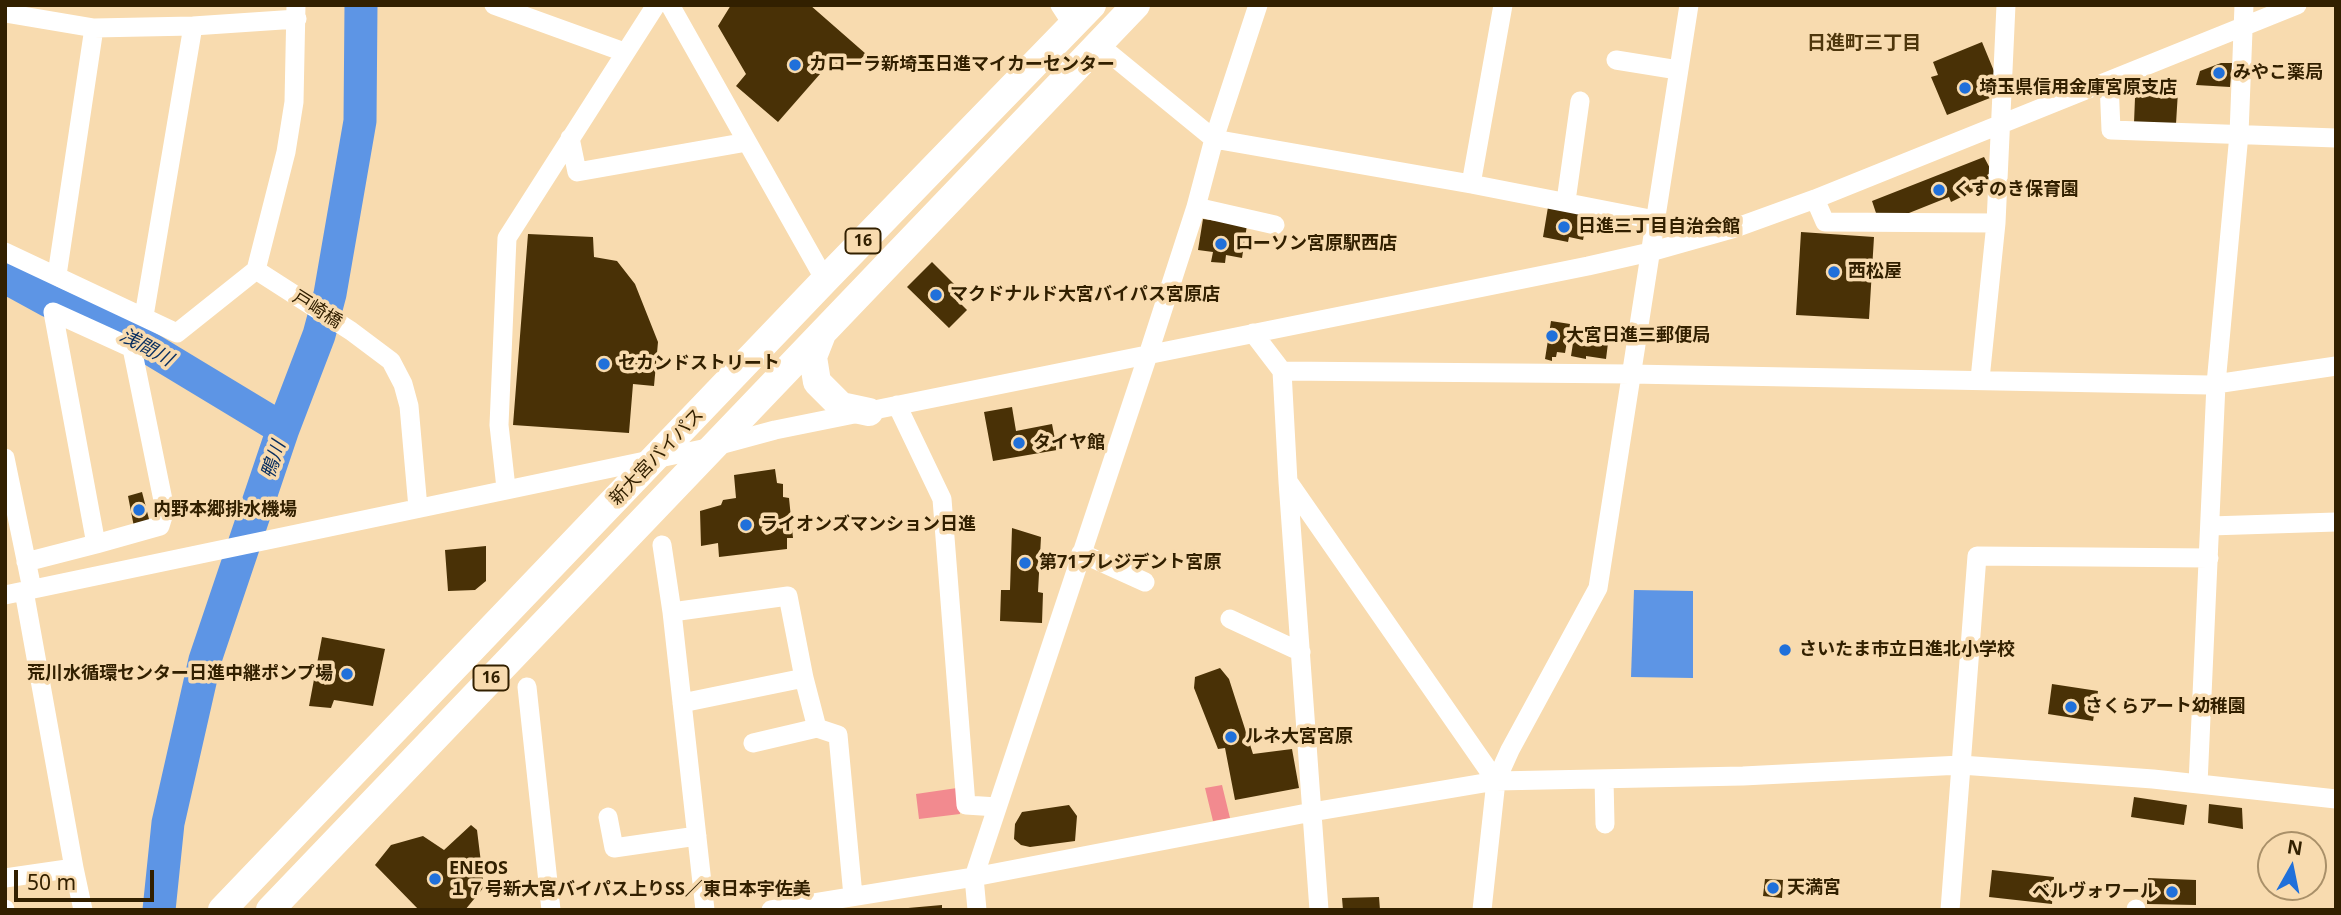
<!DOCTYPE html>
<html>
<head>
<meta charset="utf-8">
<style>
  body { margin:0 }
  #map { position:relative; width:2341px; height:915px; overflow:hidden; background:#f8dbaf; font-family:"Noto Sans",sans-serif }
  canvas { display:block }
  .frame { position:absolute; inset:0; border:7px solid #322000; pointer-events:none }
  .north { position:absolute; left:2257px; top:831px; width:70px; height:70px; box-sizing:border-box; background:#f8dbaf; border:2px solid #a99069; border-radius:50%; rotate:9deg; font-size:19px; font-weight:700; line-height:28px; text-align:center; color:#322000 }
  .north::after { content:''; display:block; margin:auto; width:24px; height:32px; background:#2070da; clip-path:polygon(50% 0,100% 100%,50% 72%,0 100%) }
  .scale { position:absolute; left:14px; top:870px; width:140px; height:32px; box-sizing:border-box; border:4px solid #322000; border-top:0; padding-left:9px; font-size:21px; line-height:24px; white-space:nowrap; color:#322000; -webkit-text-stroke:5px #f8dbaf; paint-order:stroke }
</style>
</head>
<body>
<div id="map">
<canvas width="2341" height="915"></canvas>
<div class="frame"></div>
<div class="north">N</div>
<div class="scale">50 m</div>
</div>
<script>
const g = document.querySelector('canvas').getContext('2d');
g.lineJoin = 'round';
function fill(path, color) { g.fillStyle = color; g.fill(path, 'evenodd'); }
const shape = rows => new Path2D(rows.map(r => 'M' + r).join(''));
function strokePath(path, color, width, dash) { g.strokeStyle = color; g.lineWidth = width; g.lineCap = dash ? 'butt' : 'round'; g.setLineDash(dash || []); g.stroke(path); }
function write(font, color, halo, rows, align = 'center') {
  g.font = font + ' "Noto Sans","Noto Sans JP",sans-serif'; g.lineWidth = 7; g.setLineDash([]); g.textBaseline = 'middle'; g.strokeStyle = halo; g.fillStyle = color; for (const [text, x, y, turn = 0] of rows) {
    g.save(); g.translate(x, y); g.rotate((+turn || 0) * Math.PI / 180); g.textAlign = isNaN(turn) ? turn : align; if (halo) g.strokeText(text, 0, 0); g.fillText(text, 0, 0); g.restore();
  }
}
fill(shape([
  [1222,785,1230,818,1213,821,1205,788],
  [957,788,960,814,919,819,916,794]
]), '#f28a8f');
fill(shape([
  [1634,590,1693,591,1693,678,1631,677]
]), '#5d95e5');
strokePath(shape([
  [5,277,49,301,139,342,283,429],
  [159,910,168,823,205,660,283,429,319,335,330,294,360,121,361,5]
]), '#5d95e5', 33);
fill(shape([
  [731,5,810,5,866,54,855,64,842,67,827,66,778,122,736,86,746,74,718,26],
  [1982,42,1996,76,1988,79,1995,96,1947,115,1931,77,1938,75,1933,62],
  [2221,63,2232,63,2230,87,2196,85,2200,71],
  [2158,90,2178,91,2176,124,2134,123,2135,98],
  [1984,157,1992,172,1987,175,1992,182,1951,202,1949,197,1904,215,1876,213,1872,201],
  [1548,207,1588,215,1583,240,1569,237,1568,242,1543,237],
  [1203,219,1247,225,1242,258,1226,255,1225,263,1211,262,1213,252,1198,250],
  [1801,232,1874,237,1869,319,1796,315],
  [528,234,593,237,594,257,617,261,635,284,658,342,654,386,633,384,629,433,513,425],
  [932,262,965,295,959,302,967,310,949,328,907,287],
  [1551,321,1570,324,1565,353,1557,352,1556,357,1552,357,1552,361,1545,359],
  [1575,330,1619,336,1617,344,1608,343,1606,359,1586,356,1586,359,1571,356],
  [1012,407,1016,431,1052,424,1057,450,993,461,984,412],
  [775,469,777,483,783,484,783,497,789,498,793,538,787,538,787,549,719,557,718,543,701,546,700,511,721,505,723,500,736,498,734,475],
  [142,492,150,523,134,527,128,496],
  [1012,528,1041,537,1038,592,1043,593,1042,623,1000,621,1001,590,1010,590],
  [486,546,486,581,475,590,448,591,445,550],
  [322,637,385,649,373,706,334,700,331,708,309,706],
  [1220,668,1229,679,1253,754,1292,749,1299,788,1235,800,1225,748,1218,749,1194,688,1195,677],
  [2052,684,2098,691,2093,721,2048,714],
  [2134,797,2187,805,2184,825,2131,817],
  [2209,804,2242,808,2243,829,2208,823],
  [1069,805,1077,816,1075,841,1030,847,1021,845,1014,839,1015,824,1022,812],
  [471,825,477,830,484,887,465,910,419,910,375,865,391,845,423,836,444,850],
  [1992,870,2054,877,2052,904,1989,897],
  [2148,878,2196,880,2196,905,2147,904],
  [1765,879,1783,880,1782,898,1763,896],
  [1379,897,1380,910,1343,910,1342,898],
  [942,905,942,910,908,910,908,908]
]), '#493106');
strokePath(shape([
  [494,5,624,52],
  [670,5,825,280],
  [1060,5,1073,25],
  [5,13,94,28,193,26,297,19],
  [1098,44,1214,139,1471,184,1655,220],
  [1616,60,1678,70],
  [2109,82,2111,130,2336,138],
  [570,138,577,172,747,142],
  [1471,184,1503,5],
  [1815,199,1825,222,1996,223],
  [1566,201,1580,101],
  [1196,207,1275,225],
  [5,252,177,333,256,270,286,152,294,102,296,5],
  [256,270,351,331,391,361,403,384,409,406,418,508],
  [57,275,94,28],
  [144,316,193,26],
  [1253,333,1282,371,1631,374,2209,385,2336,366],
  [1282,371,1288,482,1319,910],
  [1980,379,1996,223,2006,5],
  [897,405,942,499,966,805,997,807],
  [5,458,32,589],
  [1289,483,1496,781],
  [506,488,499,425,507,238,656,5],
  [2210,526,2336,522],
  [662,545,672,612,705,910],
  [1081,553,1145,582],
  [26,562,96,544,160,526,165,510,132,348,53,312,96,544],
  [5,595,712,447,775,430,1588,266,1650,252,1735,228,1815,199,2297,5],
  [672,612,788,596,804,678,817,728,838,735,853,896],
  [1230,619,1301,652],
  [527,687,551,910],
  [682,703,804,678],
  [753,743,817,728],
  [1604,779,1605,824],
  [2198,784,2216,384,2239,134,2244,5],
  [608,817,614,848,697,836],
  [74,868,83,910],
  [5,878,74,868,24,591],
  [5,909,5,910],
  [771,910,974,877,1312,812,1496,781,1743,776,1961,765,2153,779,2336,799],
  [977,910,974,877,1148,355,1196,207,1214,139,1258,5],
  [1482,910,1496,781,1510,750,1598,588,1689,5],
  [1950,910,1977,556,2209,558],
  [2136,910,2136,909]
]), '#fff', 19);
strokePath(shape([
  [822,334,813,357,817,382,841,406,869,412],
  [222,910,825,280,1092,5],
  [270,910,1136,5]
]), '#fff', 28);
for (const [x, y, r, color] of [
  [795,65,7,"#2070da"],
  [2219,73,7,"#2070da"],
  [1965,88,7,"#2070da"],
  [1939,190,7,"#2070da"],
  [1564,227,7,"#2070da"],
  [1221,244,7,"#2070da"],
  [1834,272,7,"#2070da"],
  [936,295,7,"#2070da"],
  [1552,336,7,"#2070da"],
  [604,364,7,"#2070da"],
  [1019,443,7,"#2070da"],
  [139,510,7,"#2070da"],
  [746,525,7,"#2070da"],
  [1025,563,7,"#2070da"],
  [1785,650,7,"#2070da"],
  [347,674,7,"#2070da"],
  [2071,707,7,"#2070da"],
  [1231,737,7,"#2070da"],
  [435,879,7,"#2070da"],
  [1773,888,7,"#2070da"],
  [2172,892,7,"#2070da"]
]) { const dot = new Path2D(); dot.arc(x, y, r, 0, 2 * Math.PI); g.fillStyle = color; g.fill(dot); strokePath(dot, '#f8dbaf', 2.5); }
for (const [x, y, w] of [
  [863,241,35],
  [491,678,35]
]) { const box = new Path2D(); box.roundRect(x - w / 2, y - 12.5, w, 25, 5); g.fillStyle = '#f8dbaf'; g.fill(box); strokePath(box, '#322000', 2); }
write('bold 16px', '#322000', null, [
  ["16",863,241],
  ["16",491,678]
]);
write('bold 18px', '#322000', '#f8dbaf', [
  ["カローラ新埼玉日進マイカーセンター",809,65],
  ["みやこ薬局",2233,73],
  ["埼玉県信用金庫宮原支店",1979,88],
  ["くすのき保育園",1953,190],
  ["日進三丁目自治会館",1578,227],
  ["ローソン宮原駅西店",1235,244],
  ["西松屋",1848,272],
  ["マクドナルド大宮バイパス宮原店",950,295],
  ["大宮日進三郵便局",1566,336],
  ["セカンドストリート",618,364],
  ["タイヤ館",1033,443],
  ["内野本郷排水機場",153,510],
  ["ライオンズマンション日進",760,525],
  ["第71プレジデント宮原",1039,563],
  ["さいたま市立日進北小学校",1799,650],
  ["荒川水循環センター日進中継ポンプ場",333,674,"right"],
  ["さくらアート幼稚園",2085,707],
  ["ルネ大宮宮原",1245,737],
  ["ENEOS",449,869],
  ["１７号新大宮バイパス上りSS／東日本宇佐美",449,890],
  ["天満宮",1787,888],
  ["ベルヴォワール",2158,892,"right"]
], 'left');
write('18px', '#322000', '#f8dbaf', [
  ["戸崎橋",317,310,32],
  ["新大宮バイパス",657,457,-46]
]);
write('bold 19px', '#4e360c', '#f8dbaf', [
  ["日進町三丁目",1864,44]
]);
write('italic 19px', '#072d5f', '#f8dbaf', [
  ["浅間川",146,348,29],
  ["鴨川",274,460,-71]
]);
</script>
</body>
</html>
